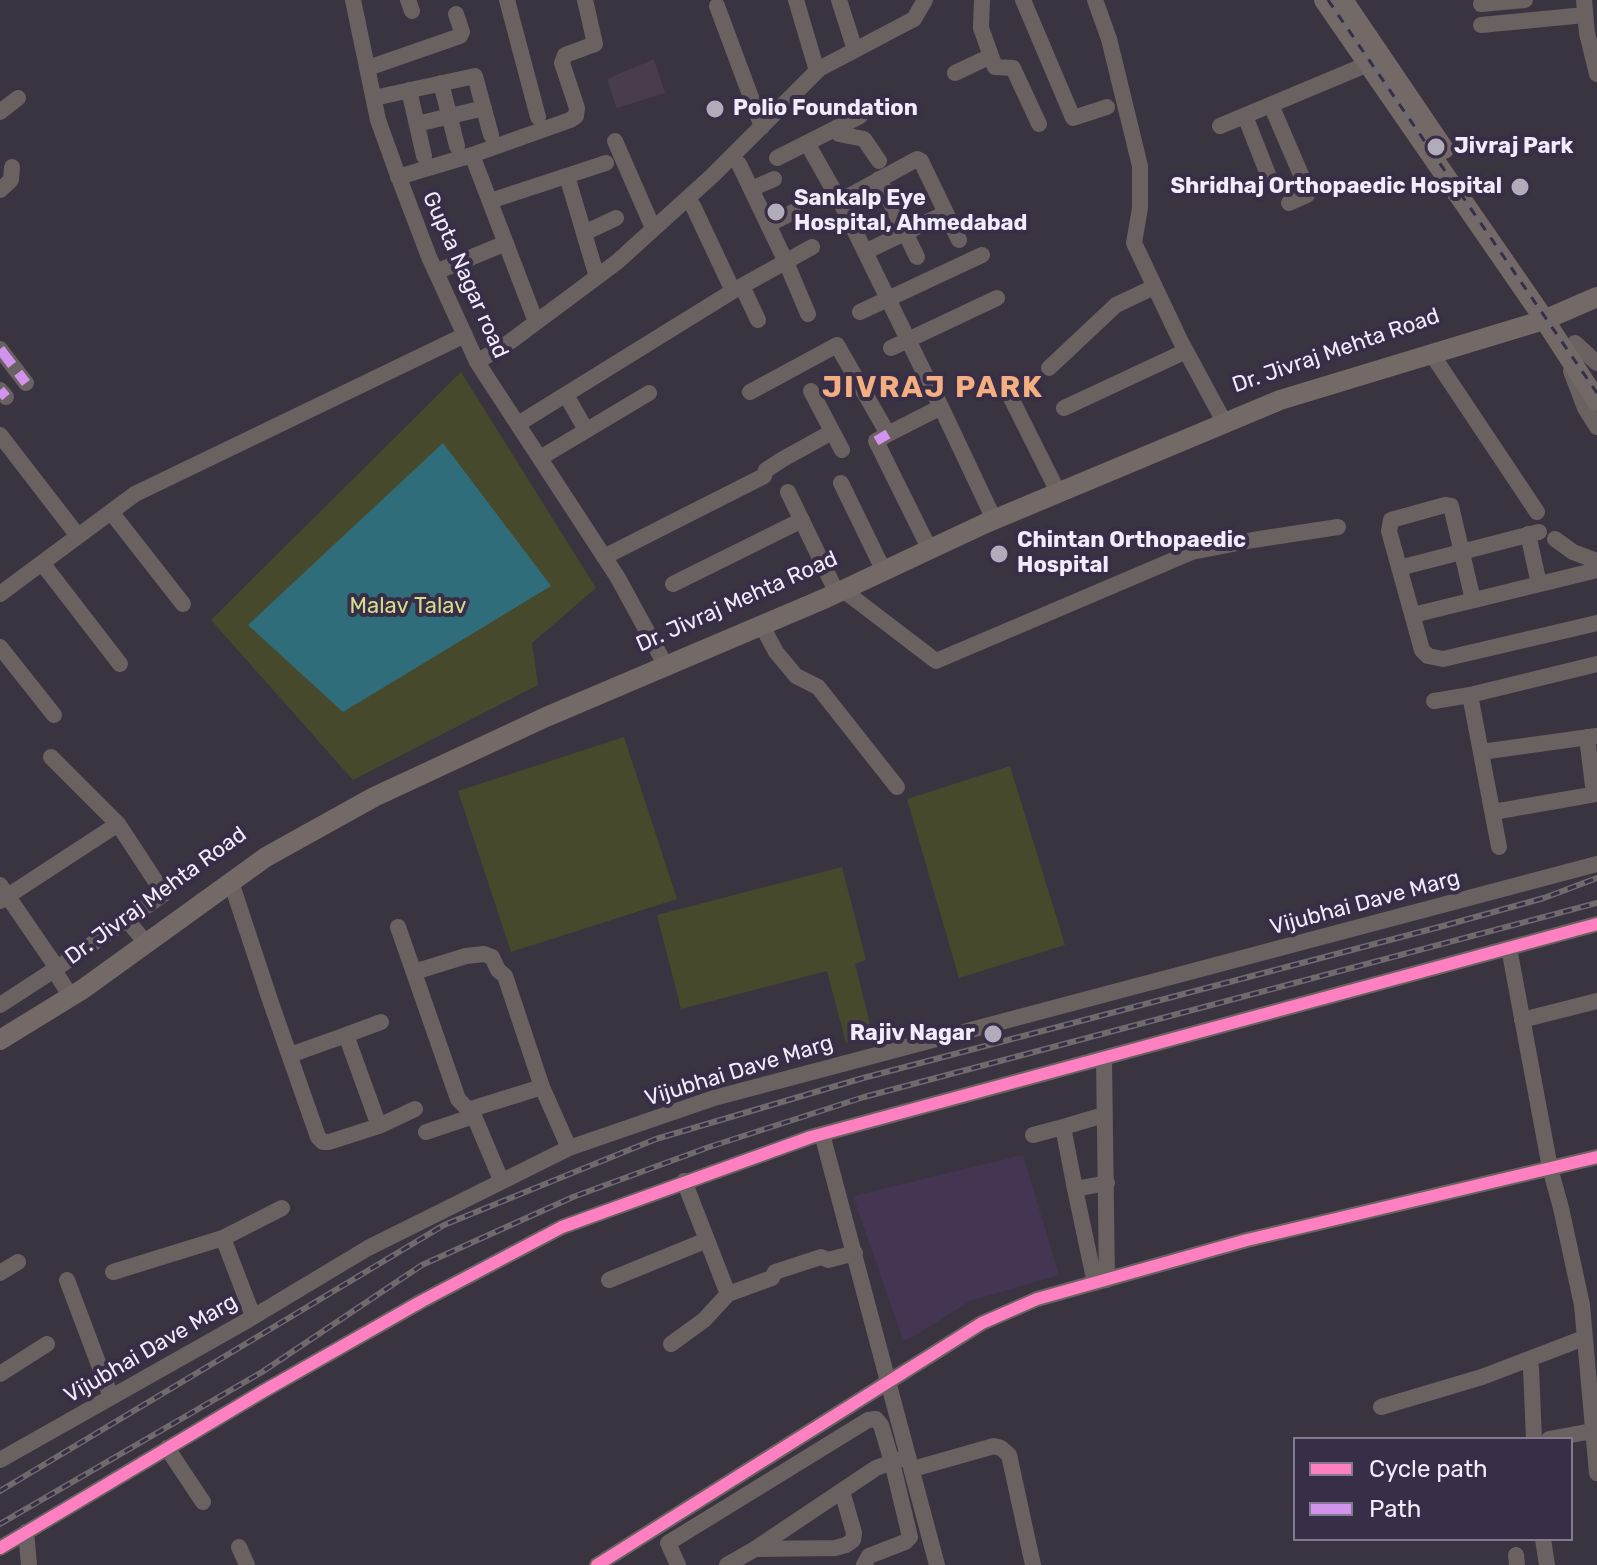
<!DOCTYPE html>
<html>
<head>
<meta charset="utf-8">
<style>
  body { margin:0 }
  #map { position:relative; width:1597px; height:1565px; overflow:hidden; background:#3a3441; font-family:Rubik,sans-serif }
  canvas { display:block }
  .legend { position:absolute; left:1293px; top:1437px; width:280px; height:104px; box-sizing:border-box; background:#392e47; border:2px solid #837a8f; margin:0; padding:10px 14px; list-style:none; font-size:24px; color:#f2ebfb }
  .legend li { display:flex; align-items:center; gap:16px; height:40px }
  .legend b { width:40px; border:2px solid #837a8f }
</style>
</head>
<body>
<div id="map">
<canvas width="1597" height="1565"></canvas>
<ul class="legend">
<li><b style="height:10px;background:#ff80c0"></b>Cycle path</li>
<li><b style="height:10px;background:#d193ec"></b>Path</li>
</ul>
</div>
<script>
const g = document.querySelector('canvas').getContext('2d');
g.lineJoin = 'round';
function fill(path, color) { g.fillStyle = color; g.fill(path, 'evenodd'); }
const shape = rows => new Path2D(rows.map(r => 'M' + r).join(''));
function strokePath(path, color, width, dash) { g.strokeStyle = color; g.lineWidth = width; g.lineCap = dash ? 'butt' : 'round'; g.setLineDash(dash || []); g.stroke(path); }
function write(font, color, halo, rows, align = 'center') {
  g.font = font + ' Rubik,sans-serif'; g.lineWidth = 8; g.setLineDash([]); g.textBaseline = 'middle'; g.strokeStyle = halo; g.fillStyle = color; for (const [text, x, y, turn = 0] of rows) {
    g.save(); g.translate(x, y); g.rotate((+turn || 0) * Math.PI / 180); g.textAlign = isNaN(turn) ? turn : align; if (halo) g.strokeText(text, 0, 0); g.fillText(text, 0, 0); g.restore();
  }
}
fill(shape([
  [1023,1155,1059,1275,970,1301,911,1338,903,1340,853,1196]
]), '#443653');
fill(shape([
  [654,59,665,93,617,108,607,79]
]), '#4a3d4b');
fill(shape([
  [461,372,596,588,532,643,538,685,353,780,211,620],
  [624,737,677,899,511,952,458,791],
  [1010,766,1065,945,959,978,907,799],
  [842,867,866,960,855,964,873,1036,846,1043,827,971,681,1009,657,915]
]), '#47492c');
fill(shape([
  [443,443,551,586,343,712,248,625]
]), '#306d7a');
strokePath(shape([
  [353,0,378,120,396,170,429,257,477,362,618,578,667,668],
  [408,0,412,11],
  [507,0,538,117],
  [796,0,817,71],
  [839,0,855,50],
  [982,0,981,28,995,67,1013,68,1039,124],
  [1023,0,1073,118,1107,107],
  [1095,0,1109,39,1140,166,1140,208,1134,243,1180,340,1221,416],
  [1584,0,1587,33,1597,74],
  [1481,4,1525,0],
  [717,6,762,127],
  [1481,25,1585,15],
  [368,68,460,36,462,32,456,14],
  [955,73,991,56],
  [441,83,457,146],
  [409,90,424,156],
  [374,98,475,76,491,135],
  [1271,105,1308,191,1307,195,1289,203],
  [0,112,18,98],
  [860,116,807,143,842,205,941,407],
  [1245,116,1269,177],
  [417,124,484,108],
  [1220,126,1368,64],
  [836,128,839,134,864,139,879,161],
  [615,141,653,228],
  [472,155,536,322],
  [777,158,807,143],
  [739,164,786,262,808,314],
  [567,176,597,277],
  [398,177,472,155,570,120,576,116,577,108,562,63,565,55,595,44,585,0],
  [879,179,917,257],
  [751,189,774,179],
  [0,190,11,180,12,167],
  [490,201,606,163],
  [840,201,917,159,921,161,959,240],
  [768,225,793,212],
  [584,233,616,218],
  [865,252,946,213],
  [436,272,506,243],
  [742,286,758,320],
  [733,291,812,247],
  [860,312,982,255],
  [1575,343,1597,363],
  [891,348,997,298],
  [0,349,26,383],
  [1431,353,1537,512],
  [477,362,511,341,617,262,712,176,819,69,914,19,925,0],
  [1049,368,1116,305,1154,287],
  [1571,371,1585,408,1597,427],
  [0,390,6,397],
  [811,391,842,450],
  [750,392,837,345,888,434,941,407,991,513],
  [1008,392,1055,486],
  [566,395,586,430],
  [1064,408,1186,351],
  [518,424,733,291,693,206],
  [888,434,876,441,926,542],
  [0,435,78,536],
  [540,458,649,393],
  [841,483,880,563],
  [788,492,833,585],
  [111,512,183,604],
  [1528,534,1539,584],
  [1555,539,1573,552,1597,561],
  [604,557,764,476,766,470,783,459,832,432],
  [42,563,120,664],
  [1399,568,1539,532],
  [673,584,802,520],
  [843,590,936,661,1192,552,1253,540,1338,527],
  [0,594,135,494,465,335],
  [1473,600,1451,506,1445,505,1391,520,1389,531,1422,650,1428,656,1443,659,1597,623],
  [1413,615,1597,570],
  [762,626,776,652,796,676,818,687,897,787],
  [0,647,54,715],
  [1434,701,1470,695],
  [1587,737,1594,794],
  [1481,752,1597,736],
  [1493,812,1597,794],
  [1499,847,1470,695,1597,664],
  [231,882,271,1003,318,1137,323,1142,329,1142,379,1126,346,1035,290,1055],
  [0,885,57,968,164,894,118,824,51,757],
  [0,901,118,824],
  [127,920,141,937],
  [398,927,458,1099,474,1116,501,1180],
  [1509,948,1550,1168,1561,1208,1582,1305,1597,1473],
  [54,970,66,989],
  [414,972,466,956,484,954,492,957,498,970,505,976,542,1087,569,1148],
  [0,1005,57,968],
  [1522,1020,1597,1001],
  [346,1035,381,1022],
  [1104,1059,1107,1280],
  [468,1110,542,1087],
  [1104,1115,1063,1127,1075,1189,1107,1183],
  [379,1126,415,1109],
  [426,1132,474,1116],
  [822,1134,937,1565],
  [1033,1135,1063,1127],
  [684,1181,728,1294],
  [1075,1189,1095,1283],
  [223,1238,253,1316],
  [113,1272,223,1238,282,1208],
  [0,1273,18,1262],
  [67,1280,111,1397],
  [609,1280,707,1240],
  [671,1344,704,1320,728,1294,772,1278,775,1272,821,1257,828,1260,855,1253],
  [1531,1368,1534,1439],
  [0,1374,47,1344],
  [1381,1407,1482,1377,1584,1338],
  [1549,1439,1597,1430],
  [167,1448,203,1502],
  [0,1460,248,1320,368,1248,569,1148,714,1098,1597,864],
  [913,1469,994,1446,1001,1448,1009,1455,1033,1565],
  [842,1491,854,1533,853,1540,846,1545,835,1548,755,1549,876,1468,901,1459],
  [26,1532,29,1565],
  [1543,1539,1547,1565],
  [239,1547,247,1565],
  [0,1548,262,1392,422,1301,562,1227,811,1137,1597,924],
  [1516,1555,1517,1565],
  [597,1565,982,1323,1037,1299,1247,1240,1597,1157],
  [678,1565,668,1543,868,1420,876,1419,881,1425,892,1462,910,1537,905,1542,869,1556,864,1565],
  [727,1565,755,1549]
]), '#696261', 16);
strokePath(shape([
  [1324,0,1540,313,1597,401],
  [1343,0,1444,149],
  [0,1040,83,989,266,857,374,797,546,717,826,598,986,523,1280,400,1544,320,1597,297]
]), '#736a67', 20);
const rail = shape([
  [1328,0,1597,393],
  [0,1491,444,1225,656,1139,863,1078,1443,926,1544,898,1597,878],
  [0,1524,262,1372,422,1265,573,1197,709,1147,864,1097,1597,903]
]);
strokePath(rail, '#706a6c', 6);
strokePath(rail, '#392e47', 3, [9]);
strokePath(shape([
  [0,349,26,383],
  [0,390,6,397],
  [876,441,888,434]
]), '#d193ec', 10, [20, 10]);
strokePath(shape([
  [0,1548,262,1392,422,1301,562,1227,811,1137,1597,924],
  [597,1565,982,1323,1037,1299,1247,1240,1597,1157]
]), '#ff80c0', 12);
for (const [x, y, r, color] of [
  [715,109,10,"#b2abba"],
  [1436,147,10,"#b2abba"],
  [1520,187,10,"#b2abba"],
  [776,212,10,"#b2abba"],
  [999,554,10,"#b2abba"],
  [993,1034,10,"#b2abba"]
]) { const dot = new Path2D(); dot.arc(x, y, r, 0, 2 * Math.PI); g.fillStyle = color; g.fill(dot); strokePath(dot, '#392e47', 3); }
write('bold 22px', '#f2ebfb', '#392e47', [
  ["Polio Foundation",733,109],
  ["Jivraj Park",1454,147],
  ["Shridhaj Orthopaedic Hospital",1502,187,"right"],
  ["Sankalp Eye",794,199],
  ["Hospital, Ahmedabad",794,224],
  ["Chintan Orthopaedic",1017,541],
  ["Hospital",1017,566],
  ["Rajiv Nagar",975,1034,"right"]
], 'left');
write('22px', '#f2ebfb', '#392e47', [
  ["Gupta Nagar road",465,275,66],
  ["Dr. Jivraj Mehta Road",1336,351,-19],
  ["Dr. Jivraj Mehta Road",737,602,-24],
  ["Dr. Jivraj Mehta Road",156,896,-36],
  ["Vijubhai Dave Marg",1365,903,-15],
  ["Vijubhai Dave Marg",739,1071,-17],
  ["Vijubhai Dave Marg",151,1349,-30]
]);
write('22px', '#d4dc8e', '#392e47', [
  ["Malav Talav",408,607]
]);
g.letterSpacing = '2px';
write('bold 30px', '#f3ae82', '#392e47', [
  ["JIVRAJ PARK",933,388]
]);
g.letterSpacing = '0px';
</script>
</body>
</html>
